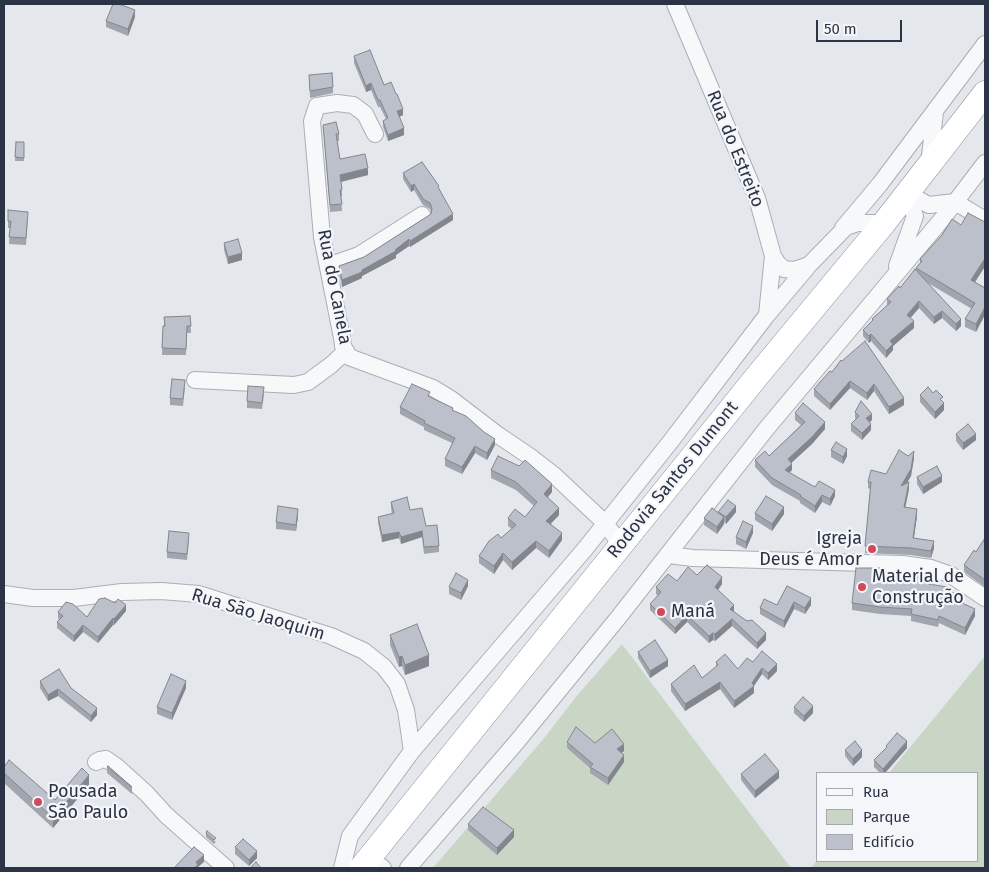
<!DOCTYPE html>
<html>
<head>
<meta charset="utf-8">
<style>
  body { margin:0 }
  #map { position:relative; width:989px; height:872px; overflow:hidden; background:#e4e7ec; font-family:"Fira Sans",sans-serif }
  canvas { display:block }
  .frame { position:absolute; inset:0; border:5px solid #2b3445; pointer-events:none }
  .legend { position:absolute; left:816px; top:772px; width:162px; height:90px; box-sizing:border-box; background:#f4f6f9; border:1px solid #a4a8b1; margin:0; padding:6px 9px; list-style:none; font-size:15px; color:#2b3445 }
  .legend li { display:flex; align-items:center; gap:10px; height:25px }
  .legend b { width:25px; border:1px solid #a4a8b1 }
  .scale { position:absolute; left:816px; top:20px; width:86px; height:22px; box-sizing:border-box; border:2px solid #2b3445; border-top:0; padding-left:6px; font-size:15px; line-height:18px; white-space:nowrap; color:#2b3445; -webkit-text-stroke:4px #f4f6f9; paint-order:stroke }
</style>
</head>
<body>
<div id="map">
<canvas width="989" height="872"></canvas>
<div class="frame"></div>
<ul class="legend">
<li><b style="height:6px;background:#f7f8fa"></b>Rua</li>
<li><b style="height:14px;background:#c9d6c5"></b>Parque</li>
<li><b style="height:14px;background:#bbc0ca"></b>Edifício</li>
</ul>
<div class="scale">50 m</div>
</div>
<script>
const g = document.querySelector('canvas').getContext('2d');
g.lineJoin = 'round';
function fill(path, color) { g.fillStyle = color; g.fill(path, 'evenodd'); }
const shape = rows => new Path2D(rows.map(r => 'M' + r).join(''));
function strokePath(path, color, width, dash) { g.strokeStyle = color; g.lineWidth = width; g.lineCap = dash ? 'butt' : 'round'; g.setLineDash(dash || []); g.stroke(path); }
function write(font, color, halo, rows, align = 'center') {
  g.font = font + ' "Fira Sans",sans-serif'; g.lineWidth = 4.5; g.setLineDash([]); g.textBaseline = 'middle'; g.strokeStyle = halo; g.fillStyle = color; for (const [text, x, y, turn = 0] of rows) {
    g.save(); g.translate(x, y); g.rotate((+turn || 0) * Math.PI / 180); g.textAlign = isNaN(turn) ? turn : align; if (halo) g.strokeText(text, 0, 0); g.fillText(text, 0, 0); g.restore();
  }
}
fill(shape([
  [622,644,791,868,433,868,545,737,575,698],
  [985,656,985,868,811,868,818,859,818,861,978,861,978,773,889,773]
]), '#c9d6c5');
const minor = shape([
  [675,4,757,198,773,256,778,264,784,269,794,270,809,265],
  [375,134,365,114,353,105,337,103,317,106,312,121,322,237,342,338,343,346,349,357,433,388,451,399,498,435,532,458,554,475,605,523,621,545],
  [929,164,935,112],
  [906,193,929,205,955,202,985,220],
  [843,228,880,184,985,44],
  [328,266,359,255,422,215],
  [897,266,915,216,906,193],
  [767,315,773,256],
  [195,380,294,385,308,382,331,365,346,351],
  [668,555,693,558,902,564,931,568,951,575,985,598],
  [4,594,33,598,74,598,122,592,161,591,199,594,331,636,364,651,384,667,397,684,406,710,412,751],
  [96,762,100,760,106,759,116,766,147,794,166,815,226,868],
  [370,858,383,868],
  [342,868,350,836,412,751,585,549,671,441,767,315,809,265,846,227,858,223,884,223],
  [408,868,515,744,618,618,767,428,943,218,985,163]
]);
const highway = shape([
  [361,868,758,375,884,223,985,93]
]);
strokePath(minor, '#a9aeb7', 18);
strokePath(highway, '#8b94a3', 25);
strokePath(minor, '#f7f8fa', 16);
strokePath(highway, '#fff', 24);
fill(shape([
  [135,17,128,36,106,27,106,21],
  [354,56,384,85,403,115,399,117,404,135,388,141,383,127,383,121,386,119,380,107,378,107,371,90,366,92,354,63],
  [309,75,333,87,333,93,310,98],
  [323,125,339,134,339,141,337,141,340,159,368,175,341,182,342,189,342,196,341,196,342,211,330,212],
  [16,142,24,142,24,161,15,161],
  [403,173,439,190,453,220,410,247,409,246,396,255,396,258,362,276,362,278,342,287,339,273,339,266,364,257,431,214,431,212,430,209,423,205,414,190,411,192,403,179],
  [985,198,985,209,984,208,984,200],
  [28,218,26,245,9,244,10,228,8,228,8,221],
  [985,222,985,269,984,268,975,282,985,288,976,332,965,327,965,319,972,309,928,283,961,326,956,331,942,318,934,324,919,308,910,318,914,328,893,346,893,350,886,358,871,341,869,343,863,336,863,330,872,321,872,319,887,306,887,299,900,288,916,270,916,268,920,263,920,259,961,225],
  [224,243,242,260,228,264,224,250],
  [190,316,191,333,187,333,186,355,162,355,163,326,164,326,164,317],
  [841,360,904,405,889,414,874,391,867,400,850,388,830,410,814,396,814,389,832,372],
  [185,387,183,406,170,405,170,398],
  [264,394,262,409,247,408,247,401],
  [920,395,943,402,944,410,935,419,920,402],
  [430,398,453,411,495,445,487,460,475,453,462,474,445,466,445,459,452,443,424,430,424,427,400,414,400,407],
  [855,412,872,420,870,422,871,430,862,440,851,431,851,424,856,419,855,418],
  [795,413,825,429,812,444,791,463,792,470,789,473,815,487,835,496,830,506,822,502,815,513,800,503,800,501,772,485,755,467,755,460,769,456,801,425,795,420],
  [956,434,976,440,963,450,956,441],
  [831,450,847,456,843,464,831,457],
  [908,456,914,458,911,476,907,483,909,489,905,507,917,516,914,538,934,548,931,558,911,555,865,553,870,489,868,488,868,482,886,474],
  [491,470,552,492,548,497,559,515,551,524,562,540,549,558,536,548,512,570,503,560,494,574,479,563,479,556,512,529,508,526,508,518,525,517,534,506,516,490,491,478],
  [917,477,942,482,923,494,917,484],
  [391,502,410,510,426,526,439,546,439,552,424,554,422,537,401,544,399,538,382,542,378,523,378,517,392,514,391,508],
  [718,512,736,512,726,524,724,522,724,524,717,534,704,525,704,518,718,513],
  [755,513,784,514,772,531,755,520],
  [298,516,296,531,276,529,276,522],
  [753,533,746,549,736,544,736,537],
  [985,538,985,587,964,572,964,565,976,552],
  [189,540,187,560,167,558,167,552],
  [697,575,722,584,718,590,734,612,766,640,757,649,732,626,715,641,713,640,709,643,687,622,675,634,650,610,650,604,658,596,656,594,656,587],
  [885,576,930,584,947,590,962,603,975,616,965,635,939,623,938,627,911,621,911,616,880,614,852,610,852,603],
  [468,586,461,600,449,594,449,587],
  [787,586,811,605,805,614,794,609,784,628,760,614,760,608,777,605],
  [126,611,114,625,113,625,98,643,83,632,74,642,57,628,57,622,59,619,58,618,58,612,87,617],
  [390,635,429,666,405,675,402,666,399,667,390,645],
  [638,652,668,666,650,678,638,658],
  [716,662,738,669,753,662,777,671,768,680,762,674,754,686,754,693,734,708,720,689,685,711,671,691,671,684,702,678,716,667],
  [40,681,71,688,97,715,91,722,58,696,48,701,40,688],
  [186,688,172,720,157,714,157,707],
  [794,707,813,713,804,722,794,713],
  [567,742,595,743,624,751,621,753,624,762,608,785,590,773,590,768,567,748],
  [886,746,907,748,885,773,880,773,874,767,874,760,886,748],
  [845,750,862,757,853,766,845,756],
  [4,767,55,800,89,785,53,828,4,783],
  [107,767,132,787,132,794,107,773],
  [741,774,779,778,755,798,741,780],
  [468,824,514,837,497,855,468,830],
  [206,833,216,842,214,844,206,837],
  [235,847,257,858,249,866,235,854]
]), '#a1a5ae');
fill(shape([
  [135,10,135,17,128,36,128,29],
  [371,83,371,90,366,92,366,86],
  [403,109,403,115,397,118,397,111],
  [404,128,404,135,388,141,388,135],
  [368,168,368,175,340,182,340,175],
  [414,184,414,190,411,192,411,186],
  [453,214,453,220,410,247,410,241],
  [409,239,409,246,396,255,396,258,362,276,362,278,342,287,342,280,362,270,395,250],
  [242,253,242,260,228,264,228,257],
  [984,260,984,268,971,288,971,280],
  [919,301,919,308,907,322,907,315],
  [985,307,985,315,976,332,976,324],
  [942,311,942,318,934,324,934,317],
  [961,319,961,326,956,331,956,324],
  [914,321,914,328,893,346,893,350,886,358,886,351,890,341],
  [871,334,871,341,869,343,869,336],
  [850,381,850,388,830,410,830,404],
  [874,384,874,391,867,400,867,393],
  [904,398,904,405,889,414,889,407],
  [944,403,944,410,935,419,935,412],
  [872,414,872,420,866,425,866,418],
  [825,422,825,429,812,444,788,466,788,459],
  [871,424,871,430,862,440,862,433],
  [976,434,976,440,963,450,963,443],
  [495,439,495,445,487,460,487,453],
  [475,446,475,453,462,474,462,467],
  [847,449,847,456,843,464,843,457],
  [914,451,914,458,911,476,901,493,901,486],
  [792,464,792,470,785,477,785,470],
  [942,476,942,482,923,494,923,487],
  [909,482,909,489,904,514,904,507],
  [552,484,552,492,544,501,544,494],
  [835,490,835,496,830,506,830,499],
  [822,495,822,502,815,513,815,506],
  [736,506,736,512,726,524,726,517],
  [784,507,784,514,772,531,772,524],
  [559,508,559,515,546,528,546,521],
  [298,509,298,516,296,531,296,525],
  [917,509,917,516,913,544,913,538],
  [724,517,724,524,717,534,717,527],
  [753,526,753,533,746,549,746,542],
  [422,531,422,537,401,544,401,537],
  [399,532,399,538,382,542,382,535],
  [562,533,562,540,549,558,549,551],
  [536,541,536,548,512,570,512,562],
  [934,541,934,548,931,558,931,551],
  [503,553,503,560,494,574,494,566],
  [722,577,722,584,715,594,715,587],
  [468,580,468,586,461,600,461,593],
  [811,598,811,605,805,614,805,608],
  [794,602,794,609,784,628,784,621],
  [126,605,126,611,114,625,114,619],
  [734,605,734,611,730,616,730,609],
  [975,609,975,616,965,635,965,628],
  [687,615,687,622,675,634,675,628],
  [113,618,113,625,98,643,98,637],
  [732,619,732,626,715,641,715,634],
  [83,625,83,632,74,642,74,636],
  [713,633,713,640,709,643,709,636],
  [766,633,766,640,757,649,757,643],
  [429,655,429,666,405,675,405,665],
  [402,656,402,666,399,667,399,657],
  [668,660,668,666,650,678,650,671],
  [777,664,777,671,768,680,768,673],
  [762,668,762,674,753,687,754,686,754,693,734,708,734,701,752,683],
  [186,681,186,688,172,720,172,713],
  [720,682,720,689,685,711,685,704],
  [58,689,58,696,48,701,48,695],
  [813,706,813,713,804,722,804,716],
  [97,708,97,715,91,722,91,716],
  [907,741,907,748,885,773,883,773,883,769],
  [624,744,624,751,617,756,617,749],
  [862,750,862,757,853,766,853,759],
  [624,755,624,762,608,785,608,778],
  [779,771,779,778,755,798,755,791],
  [89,775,89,785,53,828,53,818],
  [514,830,514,837,497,855,497,848],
  [257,851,257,858,249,866,249,860],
  [204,855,204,862,198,867,198,868,194,868,196,862]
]), '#83868d');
const building = shape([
  [113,4,119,4,135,10,128,29,106,21,113,4],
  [370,50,384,85,391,82,396,94,397,94,403,109,397,111,404,128,388,135,383,121,388,118,380,100,378,100,371,83,366,86,354,56,370,50],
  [332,73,333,87,310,91,309,75,332,73],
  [336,122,339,134,336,134,340,159,365,154,368,168,340,175,342,189,340,190,342,204,330,205,323,125,336,122],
  [16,142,24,142,24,158,15,157,16,142],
  [422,162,439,186,438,187,453,214,410,241,409,239,395,250,396,251,362,270,362,272,342,280,339,266,364,257,431,214,432,208,430,203,423,199,414,184,411,186,403,173,422,162],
  [8,210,28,212,26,238,9,237,11,221,8,221,8,210],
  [968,213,985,222,985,261,984,260,971,280,985,288,985,307,976,324,965,319,975,303,916,268,922,261,920,259,942,235,952,219,961,225,968,213],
  [238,239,242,253,228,257,224,243,238,239],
  [915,269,961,319,956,324,942,311,934,317,919,301,907,315,914,321,890,341,893,344,886,351,871,334,869,336,863,330,873,320,872,319,891,302,887,299,899,286,900,288,915,269],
  [190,316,191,326,187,326,186,349,162,348,163,326,165,326,164,317,190,316],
  [865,341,904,398,889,407,874,384,867,393,850,381,830,404,814,389,830,371,832,372,841,360,842,361,865,341],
  [172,379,185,380,183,399,170,398,172,379],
  [412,384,430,392,428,396,453,408,452,410,466,416,484,432,495,439,487,453,475,446,462,467,445,459,455,438,424,423,425,421,400,407,412,384],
  [248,386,264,387,262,403,247,401,248,386],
  [928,387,933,393,936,390,943,397,940,399,944,403,935,412,920,395,928,387],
  [861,401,872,414,866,418,871,424,862,433,851,424,859,416,855,412,861,401],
  [803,403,825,422,812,437,788,459,792,464,785,470,815,487,819,481,835,490,830,499,822,495,815,506,800,496,801,495,772,478,755,460,765,451,769,456,805,422,795,413,803,403],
  [968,424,976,434,963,443,956,434,968,424],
  [836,442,847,449,843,457,831,450,836,442],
  [899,450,908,456,914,451,911,469,901,486,909,482,904,507,917,509,913,538,934,541,931,551,911,548,865,546,871,482,868,482,871,470,886,474,899,450],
  [498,456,519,466,525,460,552,484,544,494,559,508,546,521,562,533,549,551,536,541,512,562,503,553,494,566,479,556,489,541,498,534,501,538,516,525,508,518,515,509,525,517,537,502,516,482,491,470,498,456],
  [937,466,942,476,923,487,917,477,937,466],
  [766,496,784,507,772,524,755,513,766,496],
  [407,497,410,510,422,508,426,526,437,525,439,546,424,547,422,531,401,537,399,532,382,535,378,517,394,513,391,502,407,497],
  [728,500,736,506,726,517,718,512,728,500],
  [278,506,298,509,296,525,276,522,278,506],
  [712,508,724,517,717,527,704,518,712,508],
  [743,521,753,526,746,542,736,537,743,521],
  [169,531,189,533,187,554,167,552,169,531],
  [985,538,985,580,964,565,974,550,976,552,985,538],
  [707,565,722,577,715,587,734,605,730,609,747,621,752,620,766,633,757,643,732,619,715,634,713,633,709,636,687,615,675,628,650,604,661,592,656,587,668,574,677,581,688,567,697,575,707,565],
  [856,568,885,568,884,576,906,578,907,577,918,578,919,573,930,574,929,584,947,587,946,590,962,596,960,602,975,609,965,628,939,616,938,620,911,614,912,609,880,607,852,603,856,568],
  [456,573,468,580,461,593,449,587,456,573],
  [787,586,811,598,805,608,794,602,784,621,760,608,764,599,777,605,787,586],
  [105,598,115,603,118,599,126,605,114,619,113,618,98,637,83,625,74,636,57,622,63,616,58,612,66,602,73,604,87,617,99,599,105,598],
  [417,624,429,655,405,665,402,656,399,657,390,635,417,624],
  [655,640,668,660,650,671,638,652,655,640],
  [762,651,777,664,768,673,762,668,752,683,754,686,734,701,720,682,685,704,671,684,694,665,702,678,718,665,716,662,725,654,738,669,747,658,753,662,762,651],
  [59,669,71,688,97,708,91,716,58,689,48,695,40,681,59,669],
  [171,674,186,681,172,713,157,707,171,674],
  [803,697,813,706,804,716,794,707,803,697],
  [576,727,595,743,612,729,624,744,617,749,624,755,608,778,590,767,593,764,567,742,576,727],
  [897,733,907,741,883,769,874,760,887,747,886,746,897,733],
  [855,741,862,750,853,759,845,750,855,741],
  [765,754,779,771,755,791,741,774,765,754],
  [9,760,55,800,82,768,89,775,53,818,4,773,4,767,9,760],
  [108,766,132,787,107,767,108,766],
  [483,807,514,830,497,848,468,824,483,807],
  [207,831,216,838,214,840,206,833,207,831],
  [243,839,257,851,249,860,235,847,243,839],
  [194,847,204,855,196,862,198,865,194,868,174,868,194,847],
  [256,862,261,868,250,868,256,862]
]);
fill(building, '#bbc0ca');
strokePath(building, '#83868d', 1);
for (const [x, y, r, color] of [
  [872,549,5,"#d1495b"],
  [862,587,5,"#d1495b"],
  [661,612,5,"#d1495b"],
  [38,802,5,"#d1495b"]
]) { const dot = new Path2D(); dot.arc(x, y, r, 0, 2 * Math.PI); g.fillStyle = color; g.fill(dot); strokePath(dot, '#f4f6f9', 2); }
write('18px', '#2b3445', '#f4f6f9', [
  ["Rua do Estreito",735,149,68],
  ["Rua do Canela",334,287,79],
  ["Rodovia Santos Dumont",673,480,-51],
  ["Rua São Jaoquim",258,615,17]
]);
write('18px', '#2b3445', '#f4f6f9', [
  ["Igreja",862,539,"right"],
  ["Deus é Amor",862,560,"right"],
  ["Material de",872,577],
  ["Construção",872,598],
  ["Maná",671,612],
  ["Pousada",48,792],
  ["São Paulo",48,813]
], 'left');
</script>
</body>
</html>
